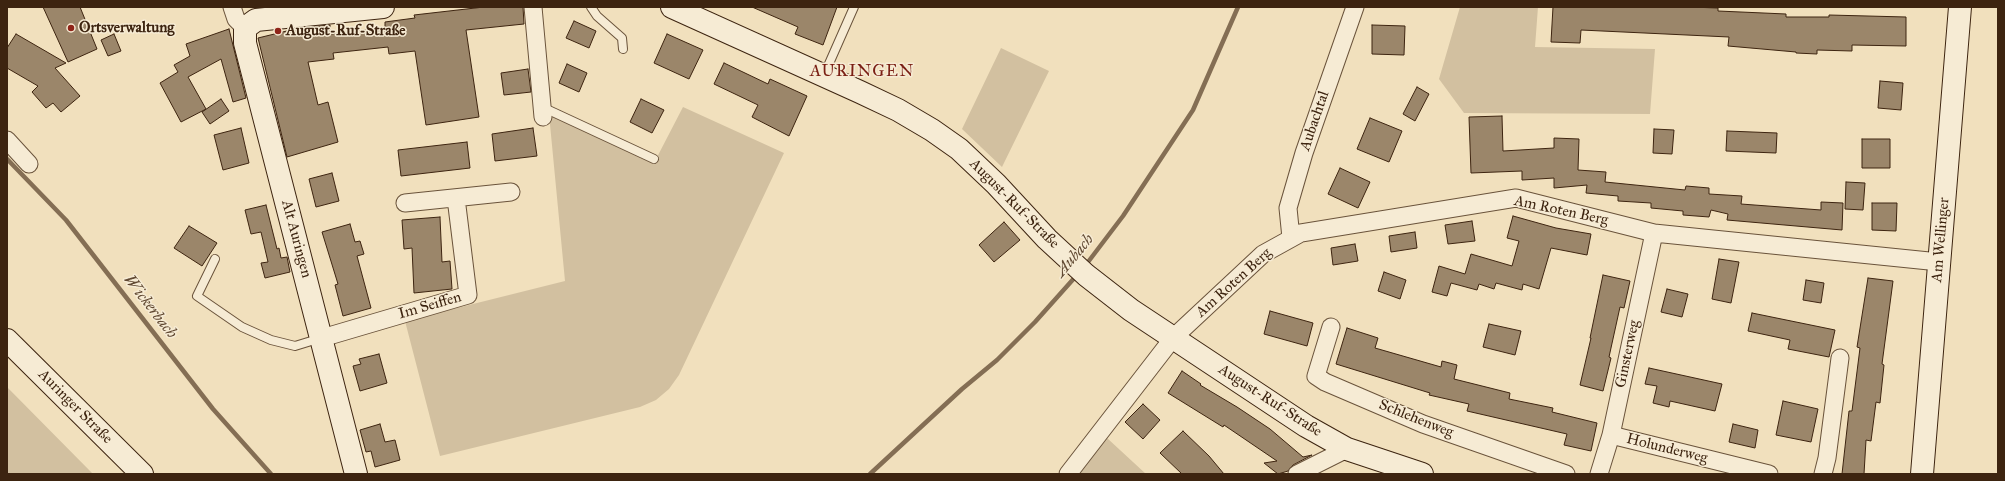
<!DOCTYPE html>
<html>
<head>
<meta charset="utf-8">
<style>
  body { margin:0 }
  #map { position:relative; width:2005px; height:481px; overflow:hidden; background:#f1e0bd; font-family:"IM FELL Great Primer",serif }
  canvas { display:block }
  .frame { position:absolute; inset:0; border:8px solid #3d2410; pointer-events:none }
</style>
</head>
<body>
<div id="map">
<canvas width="2005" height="481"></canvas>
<div class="frame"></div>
</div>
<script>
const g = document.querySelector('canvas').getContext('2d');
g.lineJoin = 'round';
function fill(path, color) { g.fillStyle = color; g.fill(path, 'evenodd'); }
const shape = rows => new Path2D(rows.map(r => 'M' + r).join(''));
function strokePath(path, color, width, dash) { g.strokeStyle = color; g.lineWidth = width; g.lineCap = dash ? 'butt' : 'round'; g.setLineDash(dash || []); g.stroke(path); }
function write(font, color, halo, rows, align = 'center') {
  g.font = font + ' "IM FELL Great Primer",serif'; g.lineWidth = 3; g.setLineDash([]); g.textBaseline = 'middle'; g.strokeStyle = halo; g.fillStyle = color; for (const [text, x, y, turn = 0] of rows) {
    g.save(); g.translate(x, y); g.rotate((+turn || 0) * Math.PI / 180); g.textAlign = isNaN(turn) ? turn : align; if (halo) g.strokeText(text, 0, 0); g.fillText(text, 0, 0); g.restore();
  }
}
fill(shape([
  [1460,7,1538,7,1535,47,1655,49,1650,114,1464,113,1439,79],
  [1001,48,1049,71,1002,167,962,129],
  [683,107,784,153,679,375,669,389,656,400,640,407,440,456,405,321,565,281,549,114,654,163],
  [7,387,93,474,7,474],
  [1107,438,1146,474,1079,474]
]), '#d2c0a0');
strokePath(shape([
  [7,159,66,220,213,409,271,474],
  [1085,266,1123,216,1193,110,1238,7],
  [870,474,962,389,997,360,1035,322,1077,275]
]), '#846e54', 4.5);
const building = shape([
  [43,7,80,7,97,49,68,62,43,7],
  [484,7,523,7,524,24,466,30,479,117,426,125,415,51,389,54,388,47,333,53,334,59,308,62,318,105,328,102,338,142,287,157,258,38,299,28,330,25,331,34,385,28,385,22,415,18,414,15,484,7],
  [752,7,837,7,823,45,795,34,798,27,752,7],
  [1553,7,1690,7,1718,8,1718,11,1786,14,1786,17,1829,17,1829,15,1906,17,1906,46,1852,45,1852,51,1817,50,1817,54,1796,53,1796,52,1728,46,1729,37,1581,30,1580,43,1551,42,1553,7],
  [574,21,596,31,589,48,566,38,574,21],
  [1372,25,1405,26,1404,55,1372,54,1372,25],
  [229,29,246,98,233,102,221,59,188,77,206,109,181,122,160,83,178,72,174,65,190,56,186,44,229,29],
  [16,34,66,63,55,68,80,96,61,112,53,103,46,108,32,92,38,86,7,68,7,48,16,34],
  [114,34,121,51,108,56,101,40,114,34],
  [667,34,703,50,689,79,654,63,667,34],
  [724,63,768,84,770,79,807,96,789,136,752,117,758,105,714,84,724,63],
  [567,64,587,73,579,92,559,83,567,64],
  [528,69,531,92,504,95,501,73,528,69],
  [1880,81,1903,83,1901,110,1878,108,1880,81],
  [1417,87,1429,94,1415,121,1403,114,1417,87],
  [221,99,229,111,210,124,202,112,221,99],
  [641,99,664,110,652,133,630,122,641,99],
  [1502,116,1503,151,1554,148,1554,138,1579,139,1578,170,1606,172,1605,182,1685,190,1686,186,1709,188,1709,194,1742,196,1741,204,1821,210,1821,202,1843,203,1842,230,1727,220,1728,214,1711,210,1709,217,1683,215,1683,211,1651,208,1651,203,1618,201,1618,196,1586,193,1587,185,1554,188,1554,178,1522,180,1522,171,1471,173,1469,117,1502,116],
  [1370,118,1402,131,1389,162,1357,149,1370,118],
  [241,128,249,163,223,170,214,135,241,128],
  [533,128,537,156,495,161,492,134,533,128],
  [1654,129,1674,130,1672,154,1653,153,1654,129],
  [1727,131,1777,133,1776,153,1726,151,1727,131],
  [1862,139,1890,139,1890,168,1862,168,1862,139],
  [467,142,470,168,401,176,398,150,467,142],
  [1340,168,1370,182,1358,208,1328,194,1340,168],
  [332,173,339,201,316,207,309,179,332,173],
  [1846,182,1865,183,1863,210,1845,209,1846,182],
  [1872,203,1897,203,1896,231,1872,230,1872,203],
  [266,205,277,249,279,248,281,258,287,257,290,272,265,278,261,263,268,262,261,232,251,234,245,210,266,205],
  [1513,216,1556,228,1591,234,1587,255,1551,248,1539,289,1523,284,1522,290,1496,283,1494,289,1479,284,1477,290,1451,283,1447,296,1432,292,1439,266,1465,274,1471,254,1512,266,1519,241,1507,238,1513,216],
  [440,217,442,262,450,261,452,289,414,293,412,248,404,249,402,220,440,217],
  [1472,221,1475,241,1448,244,1445,225,1472,221],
  [1004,222,1020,240,994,262,979,245,1004,222],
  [350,224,355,242,360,241,364,254,357,256,371,308,343,316,335,285,338,284,322,232,350,224],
  [189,226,217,243,202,266,174,248,189,226],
  [1415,232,1417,248,1391,252,1389,236,1415,232],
  [1355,244,1358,261,1333,265,1331,248,1355,244],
  [1719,259,1739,262,1731,303,1712,299,1719,259],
  [1384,272,1406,280,1400,299,1378,291,1384,272],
  [1603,275,1630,281,1624,308,1620,307,1609,357,1611,358,1603,391,1580,385,1591,338,1590,338,1603,275],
  [1868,278,1893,281,1882,364,1884,365,1880,403,1876,402,1871,441,1866,440,1864,474,1842,474,1849,411,1852,411,1860,348,1857,347,1868,278],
  [1806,280,1824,283,1821,303,1803,300,1806,280],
  [1667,289,1688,294,1682,317,1661,312,1667,289],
  [1270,311,1313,323,1307,346,1264,334,1270,311],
  [1752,313,1835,330,1829,357,1788,349,1790,340,1748,331,1752,313],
  [1489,324,1521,331,1515,355,1483,347,1489,324],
  [1347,328,1378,338,1375,348,1441,367,1442,361,1457,365,1454,379,1510,393,1509,399,1553,408,1552,412,1597,423,1591,451,1564,445,1567,434,1467,411,1469,404,1429,395,1430,393,1336,364,1347,328],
  [379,354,387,383,360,391,353,366,361,364,359,359,379,354],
  [1649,368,1722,384,1715,411,1670,401,1669,407,1653,403,1657,386,1645,384,1649,368],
  [1182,371,1201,384,1200,385,1237,407,1270,429,1303,457,1312,455,1293,465,1288,471,1278,474,1264,463,1277,461,1224,425,1223,427,1168,393,1182,371],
  [1783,401,1818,409,1811,442,1776,435,1783,401],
  [1143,404,1160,420,1143,439,1125,422,1143,404],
  [380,424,385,442,395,440,400,460,375,467,371,451,366,452,360,430,380,424],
  [1733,424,1758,430,1755,448,1729,442,1733,424],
  [1183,431,1209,456,1224,474,1182,474,1160,453,1183,431]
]);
fill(building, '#9b866a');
strokePath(building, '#3d2410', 1);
const lane = shape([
  [591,7,597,16,622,38,623,49],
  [824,75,854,7],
  [542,107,654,159],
  [215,259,197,296,242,327,271,340,295,346,321,338]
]);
const street = shape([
  [232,7,236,19,245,28],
  [533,7,543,117],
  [7,140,29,164],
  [405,203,511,192],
  [1291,238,1288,208,1304,153,1355,7],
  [1331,327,1316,376,1325,382,1423,424,1566,474],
  [322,338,468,295,456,198],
  [1611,435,1769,474],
  [1068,474,1173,338,1263,254,1301,233,1516,198,1654,233,1939,262],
  [1297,474,1347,449],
  [1599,474,1611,435,1654,233],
  [1823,474,1827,458,1840,358]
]);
const secondary = shape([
  [672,7,860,92,898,110,932,130,959,149,996,184,1047,239,1086,275,1131,310,1306,426,1347,449,1422,474],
  [7,340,142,474],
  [356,474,245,43,245,28,256,20,383,7],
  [1922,474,1960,7]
]);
strokePath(lane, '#6a533b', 10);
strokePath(street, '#6a533b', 19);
strokePath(secondary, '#3d2410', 24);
strokePath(lane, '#f6ebd4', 8);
strokePath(street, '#f6ebd4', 17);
strokePath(secondary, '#f6ebd4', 22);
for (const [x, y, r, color] of [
  [71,28,4,"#8f2418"],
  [278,31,4,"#8f2418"]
]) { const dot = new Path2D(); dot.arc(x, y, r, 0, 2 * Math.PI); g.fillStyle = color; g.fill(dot); strokePath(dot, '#f6ebd4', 1.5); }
write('bold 15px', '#3d2410', '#f6ebd4', [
  ["Ortsverwaltung",79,28],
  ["August-Ruf-Straße",286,31]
], 'left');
write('15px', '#3d2410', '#f6ebd4', [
  ["Aubachtal",1315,121,-71],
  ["August-Ruf-Straße",1014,204,45],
  ["Am Roten Berg",1561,211,12],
  ["Alt Auringen",296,239,75],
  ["Am Wellinger",1941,240,-85],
  ["Am Roten Berg",1234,283,-42],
  ["Im Seiffen",430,306,-16],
  ["Ginsterweg",1628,354,-78],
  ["August-Ruf-Straße",1270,401,33],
  ["Auringer Straße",75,407,45],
  ["Schlehenweg",1416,419,22],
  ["Holunderweg",1667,449,14]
]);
write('italic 16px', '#614932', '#f6ebd4', [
  ["Aubach",1075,256,-50],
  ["Wickerbach",150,307,52]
]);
g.letterSpacing = '1px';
write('17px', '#7a1f14', '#f6ebd4', [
  ["AURINGEN",862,72]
]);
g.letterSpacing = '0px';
</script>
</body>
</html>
